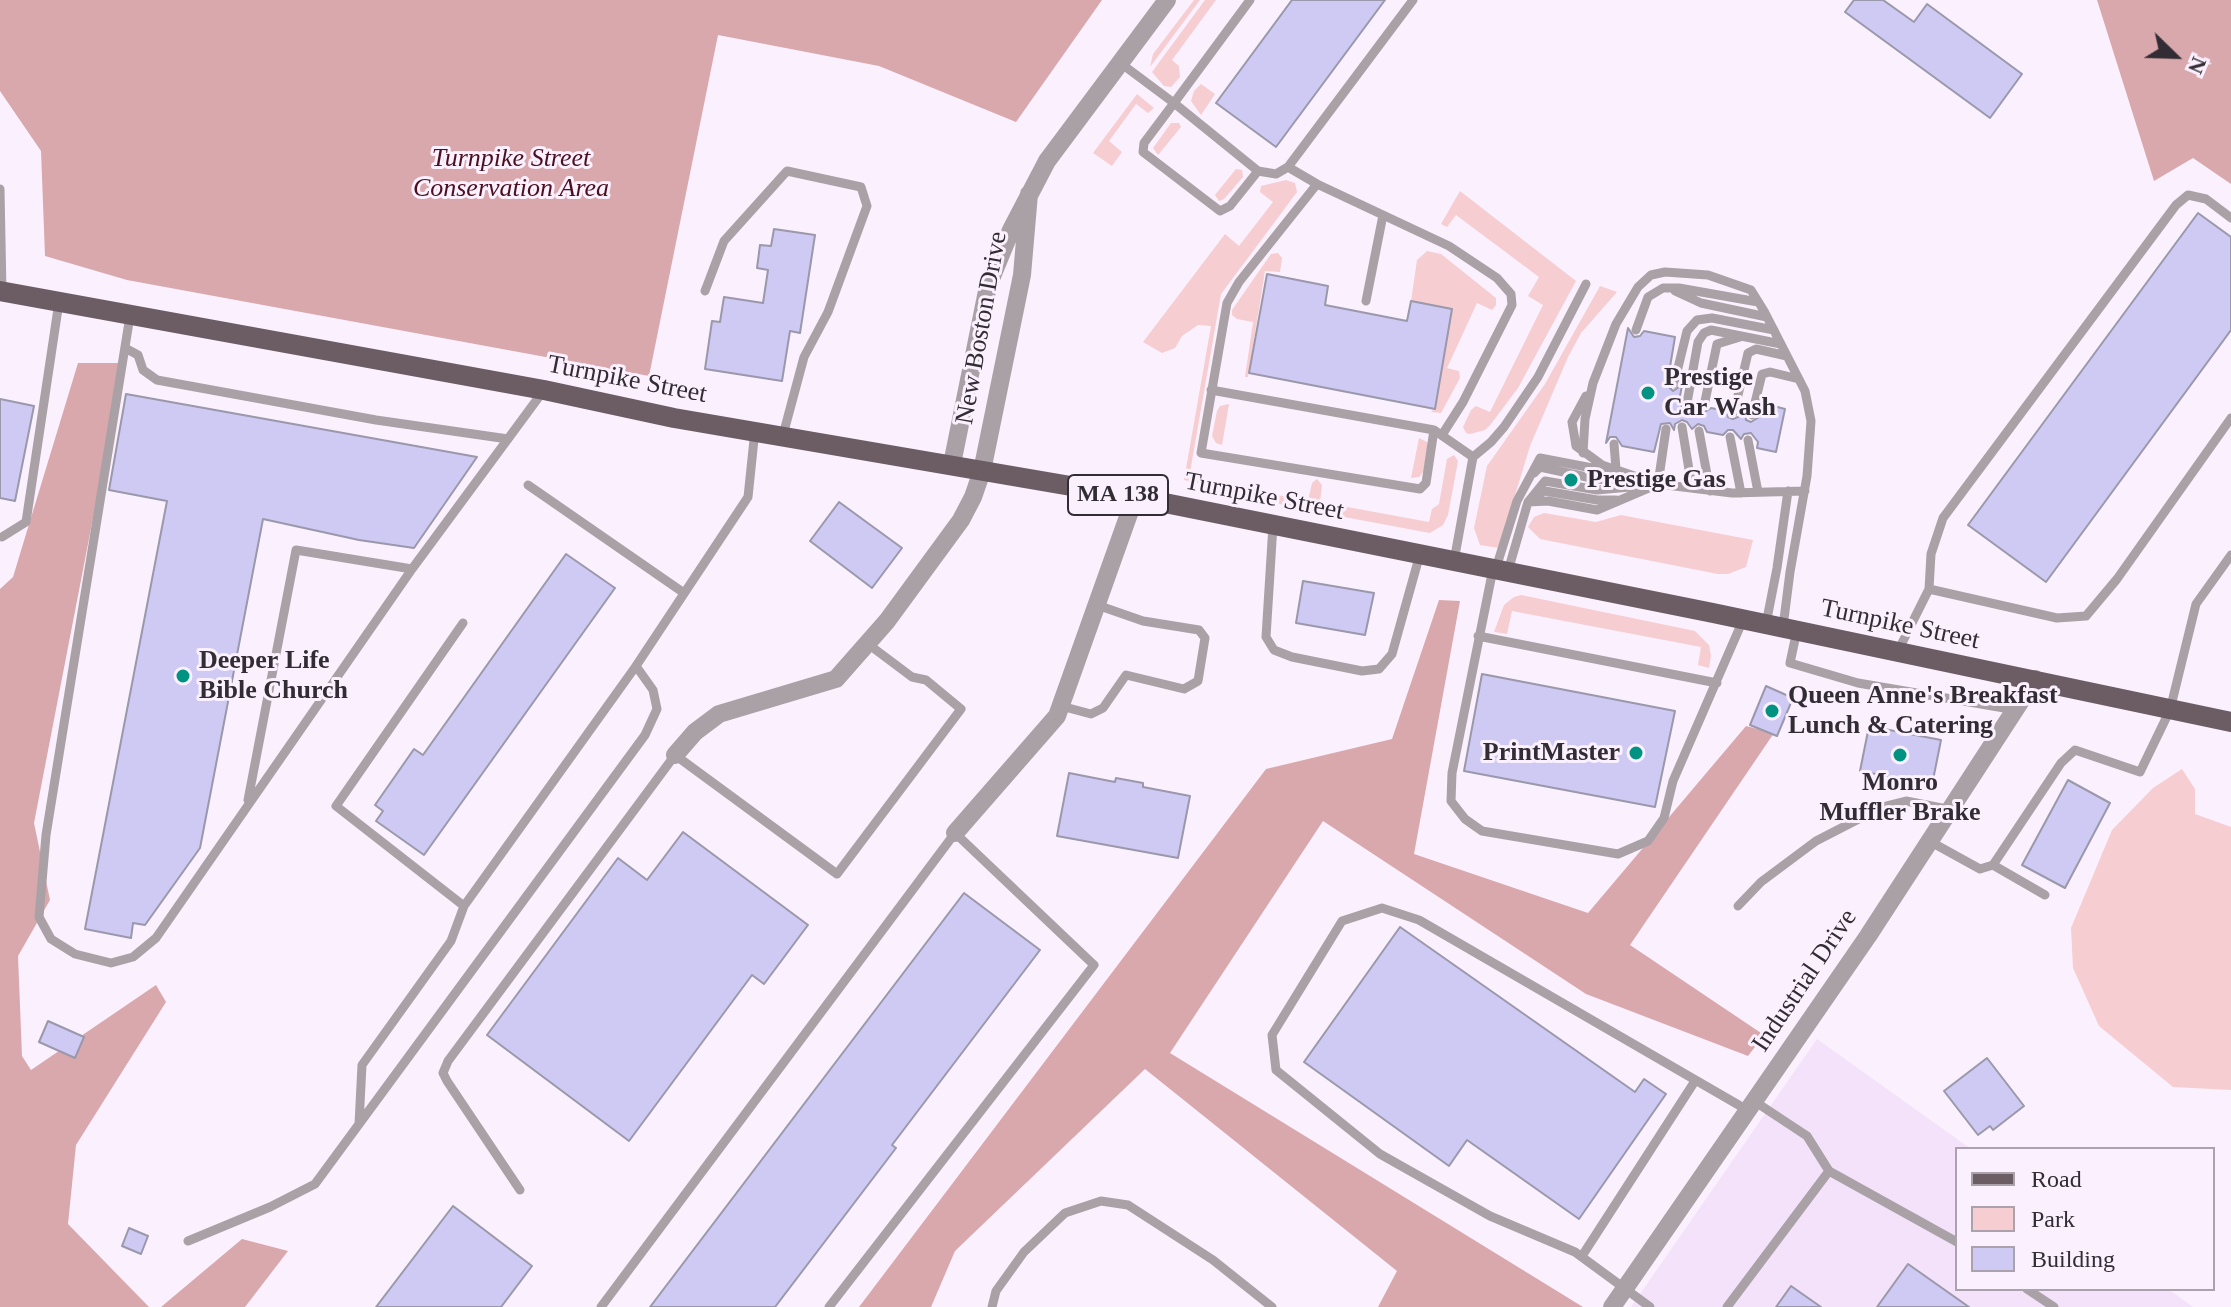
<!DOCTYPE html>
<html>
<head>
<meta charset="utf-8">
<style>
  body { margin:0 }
  #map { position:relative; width:2231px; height:1307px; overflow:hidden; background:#fbf0fe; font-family:"Times New Roman",serif }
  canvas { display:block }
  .legend { position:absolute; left:1955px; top:1147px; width:260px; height:144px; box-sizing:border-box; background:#fbf0fe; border:2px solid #aba2ad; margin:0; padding:10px 14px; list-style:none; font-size:24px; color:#322d34 }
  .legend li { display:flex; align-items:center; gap:16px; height:40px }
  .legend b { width:40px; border:2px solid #aba2ad }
  .north { position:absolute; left:2135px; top:16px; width:80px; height:80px; -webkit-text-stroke:6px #fbf0fe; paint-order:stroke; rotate:113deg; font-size:22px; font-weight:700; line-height:32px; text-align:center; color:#322d34 }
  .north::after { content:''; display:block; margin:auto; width:28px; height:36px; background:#322d34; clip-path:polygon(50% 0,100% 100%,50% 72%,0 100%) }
</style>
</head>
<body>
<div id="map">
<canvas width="2231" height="1307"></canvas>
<ul class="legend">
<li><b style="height:10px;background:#6c5d65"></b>Road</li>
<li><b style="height:22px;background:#f6cdd0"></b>Park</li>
<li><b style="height:22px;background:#cecaf4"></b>Building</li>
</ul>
<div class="north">N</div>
</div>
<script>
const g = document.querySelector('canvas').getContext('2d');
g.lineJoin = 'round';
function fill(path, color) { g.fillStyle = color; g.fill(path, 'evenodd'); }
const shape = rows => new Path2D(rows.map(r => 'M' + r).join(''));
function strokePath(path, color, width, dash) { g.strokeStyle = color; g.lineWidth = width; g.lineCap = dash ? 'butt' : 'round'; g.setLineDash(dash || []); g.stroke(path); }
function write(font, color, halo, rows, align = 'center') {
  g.font = font + ' "Times New Roman",serif'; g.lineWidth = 6; g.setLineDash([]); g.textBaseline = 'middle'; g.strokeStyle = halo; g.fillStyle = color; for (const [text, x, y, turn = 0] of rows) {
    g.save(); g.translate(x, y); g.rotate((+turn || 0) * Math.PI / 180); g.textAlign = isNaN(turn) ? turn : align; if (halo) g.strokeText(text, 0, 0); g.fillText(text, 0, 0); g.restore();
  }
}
fill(shape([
  [1817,1039,1971,1149,1957,1149,1957,1289,2168,1289,2193,1307,1631,1307]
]), '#f3e2f9');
fill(shape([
  [1194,0,1200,0,1150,67,1153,54],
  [1205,0,1216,0,1172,60,1179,66,1180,77,1171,87,1164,86,1152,72],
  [1201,84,1215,94,1201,115,1191,101,1194,91],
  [1137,94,1154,108,1148,113,1136,104,1109,141,1122,152,1112,166,1093,153],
  [1171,123,1179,123,1181,127,1158,155,1153,148],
  [1236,169,1242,170,1243,177,1224,199,1219,201,1215,195],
  [1286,180,1295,183,1297,192,1221,294,1189,478,1308,501,1312,483,1317,479,1322,485,1320,502,1429,522,1432,509,1439,504,1447,459,1454,455,1458,461,1448,515,1443,525,1430,533,1312,511,1279,504,1279,500,1184,480,1211,326,1198,325,1182,336,1175,348,1162,353,1143,342,1225,234,1239,246,1273,202,1260,192,1261,186],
  [1460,191,1576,281,1518,388,1491,424,1485,430,1470,434,1466,433,1463,427,1471,410,1476,406,1490,412,1543,305,1528,296,1539,277,1456,215,1447,227,1441,224],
  [1427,251,1441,254,1496,298,1496,305,1492,310,1477,303,1447,368,1459,371,1460,378,1441,413,1431,412,1435,408,1452,309,1411,301,1417,260],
  [1278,253,1282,258,1280,272,1265,271,1248,377,1245,377,1253,322,1237,319,1232,315,1232,310,1271,254],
  [1600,286,1617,292,1581,333,1568,357,1530,446,1499,548,1480,545,1474,528,1487,466,1545,384],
  [1229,404,1222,445,1216,443,1212,436,1217,411,1220,406],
  [1419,438,1427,442,1429,446,1423,472,1419,477,1411,478],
  [1544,513,1596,522,1621,515,1753,540,1746,567,1728,574,1718,574,1540,539,1528,527,1534,517],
  [1521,595,1695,631,1709,645,1711,656,1709,668,1698,665,1701,647,1512,611,1507,634,1494,632,1504,605,1514,597],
  [2182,769,2195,789,2195,814,2231,827,2231,1090,2173,1087,2099,1026,2073,968,2071,928,2112,830,2153,788]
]), '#f6cdd0');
fill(shape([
  [0,0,1102,0,1016,122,879,66,718,35,649,376,127,280,45,256,41,151,0,91],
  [2097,0,2231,0,2231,184,2193,158,2154,181],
  [78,363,123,363,34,823,50,900,18,956,22,1056,31,1070,156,985,166,1002,76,1145,68,1224,149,1307,0,1307,0,589,13,577],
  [1439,600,1460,601,1414,854,1588,913,1746,726,1774,733,1630,945,1764,1035,1748,1056,1586,994,1323,821,1170,1053,1583,1307,1378,1307,1397,1271,1145,1069,955,1251,931,1307,859,1307,1266,769,1392,739],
  [242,1239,288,1251,245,1307,161,1307]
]), '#d9a8ac');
const building = shape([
  [1292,0,1385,0,1276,147,1216,103,1292,0],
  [1854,0,1883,0,1914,22,1927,4,2022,74,1990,118,1845,12,1854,0],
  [2198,213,2231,237,2231,330,2046,582,1968,525,2198,213],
  [774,229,815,235,800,333,790,331,782,381,705,369,712,321,720,322,724,297,763,303,768,270,757,268,760,245,771,246,774,229],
  [1267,274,1328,286,1325,305,1407,321,1411,301,1452,309,1435,409,1249,373,1267,274],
  [1628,328,1634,337,1640,336,1644,331,1675,337,1667,385,1673,391,1682,385,1679,402,1683,409,1690,410,1694,404,1703,413,1711,408,1727,411,1728,417,1733,419,1745,414,1746,420,1751,422,1759,417,1763,417,1766,404,1785,409,1776,452,1757,448,1758,442,1751,433,1744,434,1741,439,1733,430,1728,430,1723,435,1707,432,1704,426,1698,424,1692,429,1687,422,1682,420,1675,424,1674,430,1670,423,1661,424,1654,452,1622,446,1616,437,1610,437,1606,443,1628,328],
  [126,394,477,457,414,548,359,540,263,519,200,848,145,925,133,923,131,938,85,929,167,501,109,490,126,394],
  [0,399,34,406,15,501,0,498,0,399],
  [839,502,902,548,872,588,810,541,839,502],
  [566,554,615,588,424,855,376,821,383,811,375,805,414,749,423,755,566,554],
  [1303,581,1374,593,1365,635,1296,623,1303,581],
  [1482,674,1675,711,1655,807,1464,771,1482,674],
  [1766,686,1793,698,1777,736,1750,725,1766,686],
  [1869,726,1941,740,1932,785,1860,771,1869,726],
  [1069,773,1115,782,1116,778,1143,783,1143,787,1190,796,1178,858,1057,836,1069,773],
  [2068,780,2110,803,2065,888,2022,865,2068,780],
  [683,832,808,925,764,984,752,975,629,1141,487,1035,618,858,647,880,683,832],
  [964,893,1040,950,892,1145,896,1148,775,1307,650,1307,964,893],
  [1400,927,1635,1092,1644,1079,1666,1094,1579,1219,1467,1140,1449,1166,1304,1062,1400,927],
  [48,1021,84,1037,75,1058,39,1042,48,1021],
  [1987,1058,2024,1106,1993,1130,1990,1126,1978,1135,1944,1091,1987,1058],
  [453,1206,532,1266,501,1307,376,1307,453,1206],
  [129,1228,148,1236,141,1254,122,1246,129,1228],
  [1908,1264,1969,1307,1877,1307,1908,1264],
  [1791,1286,1821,1307,1776,1307,1791,1286]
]);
fill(building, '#cecaf4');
strokePath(building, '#9a98aa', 2);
strokePath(shape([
  [1250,0,1174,103,1258,171],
  [1119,62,1174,103,1144,143,1143,152,1220,211,1230,206,1258,171,1276,174,1288,167,1413,0],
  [1288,167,1317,184,1239,282,1227,303,1201,453,1420,489,1426,483,1434,430,1473,457,1454,561],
  [1317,184,1449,246,1497,278,1511,294,1512,305,1463,402,1442,435],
  [0,189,2,292],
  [705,291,724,241,787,171,861,187,867,206,828,312,804,357,783,435],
  [1675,291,1701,303,1767,317],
  [1366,301,1383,215],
  [130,316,46,835,39,917,51,939,75,954,111,963,133,957,156,938,412,569,544,390],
  [1636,330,1648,297,1663,288,1679,288,1758,302],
  [125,348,138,355,143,370,157,380,376,420,508,439],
  [1674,384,1687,331,1697,320,1712,318,1774,330],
  [1211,390,1434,430],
  [1586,396,1572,422,1576,446,1602,465,1658,484,1732,493,1805,491],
  [1687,403,1698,342,1704,333,1711,330,1781,344],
  [1704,406,1717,344,1740,337],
  [1734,412,1748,353,1756,349,1787,356],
  [1752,415,1762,374,1770,372,1799,379],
  [1682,427,1692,488],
  [1699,431,1710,491],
  [1730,437,1741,493],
  [1748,440,1758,492],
  [1614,444,1616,469],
  [1583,453,1585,419,1593,383,1616,324,1638,287,1651,275,1665,272,1708,275,1751,290,1764,311,1805,391,1811,421,1807,476,1790,572,1783,627],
  [1473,457,1491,442,1504,427,1538,377,1586,284],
  [1534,473,1540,467,1596,479,1642,483],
  [1658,484,1666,429],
  [528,485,684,593],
  [1537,495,1545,491,1597,500,1616,500],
  [1528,502,1545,481,1597,490,1630,487],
  [1273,525,1266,637,1274,650,1292,657,1362,671,1379,669,1392,654,1420,554],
  [2,537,26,522,59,302],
  [1496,568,1517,501,1540,458,1608,471],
  [1493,569,1452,773,1451,801,1465,819,1482,831,1618,854,1648,841,1664,818,1673,781,1743,620],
  [1508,571,1528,502,1548,501,1597,510,1658,484],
  [1929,589,2057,618,2086,616,2117,579,2231,418],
  [463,623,336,806,464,906],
  [1766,624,1777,568,1788,491],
  [1797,630,1790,663,1858,683,2016,710],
  [1478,636,1717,683],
  [1898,651,1929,589,1931,554,1943,518,2176,205,2188,195,2206,199,2231,218],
  [1061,706,1091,714,1103,708,1126,675,1184,689,1198,681,1205,638,1199,630,1143,621,1097,605],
  [248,800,296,550,412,569],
  [1931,842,1980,869,1993,865,2061,763,2075,750,2140,772,2170,710,2196,604,2231,555],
  [1993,865,2045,895],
  [1738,906,1761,882,1816,841,1882,807,1906,801,1952,810],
  [1754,1101,1807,1136,1829,1171,1957,1242],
  [359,1124,362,1065,451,941,464,906,636,666,748,497,755,430],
  [520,1190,447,1081,443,1073,448,1061,675,755,837,874,961,709,926,680,912,677,868,644],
  [188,1241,270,1207,315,1184,645,735,657,709,653,690,636,666],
  [1582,1256,1695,1081],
  [2027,1289,2054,1307],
  [601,1307,955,833,1094,965,829,1307],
  [992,1307,996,1291,1024,1252,1065,1213,1101,1201,1128,1205,1213,1260,1272,1307],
  [1650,1307,1575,1252,1490,1216,1380,1154,1276,1070,1272,1035,1342,921,1382,908,1419,920,1749,1111],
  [1727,1307,1829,1171]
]), '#aaa1a6', 9);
strokePath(shape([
  [952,464,988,286,1011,230,1047,161,1167,0],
  [675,755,695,732,719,714,836,679,887,621,961,520,973,497,982,471,1022,275,1029,194],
  [955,833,1057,716,1135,497],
  [1612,1307,1868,936,2035,679]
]), '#aaa1a6', 18);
strokePath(shape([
  [0,291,544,390,674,418,1135,497,1713,613,2231,722]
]), '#6c5d65', 20);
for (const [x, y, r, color] of [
  [1648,393,8,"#009382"],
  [1571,480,8,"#009382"],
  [183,676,8,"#009382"],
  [1772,711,8,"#009382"],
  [1636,753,8,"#009382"],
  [1900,755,8,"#009382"]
]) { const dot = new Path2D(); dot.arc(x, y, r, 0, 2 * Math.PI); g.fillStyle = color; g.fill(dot); strokePath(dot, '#fbf0fe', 3); }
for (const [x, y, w] of [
  [1118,495,100]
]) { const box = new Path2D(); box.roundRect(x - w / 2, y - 20, w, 40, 6); g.fillStyle = '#fbf0fe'; g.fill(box); strokePath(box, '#322d34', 2); }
write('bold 24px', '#322d34', null, [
  ["MA 138",1118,495]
]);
write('italic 26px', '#4b101d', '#fbf0fe', [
  ["Turnpike Street",511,159],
  ["Conservation Area",511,189]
]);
write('26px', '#322d34', '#fbf0fe', [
  ["New Boston Drive",982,328,-80],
  ["Turnpike Street",627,380,11],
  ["Turnpike Street",1264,497,11],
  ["Turnpike Street",1900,625,12],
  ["Industrial Drive",1805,981,-56]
]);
write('bold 26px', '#322d34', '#fbf0fe', [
  ["Prestige",1664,378],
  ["Car Wash",1664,408],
  ["Prestige Gas",1587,480],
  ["Deeper Life",199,661],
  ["Bible Church",199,691],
  ["Queen Anne's Breakfast",1788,696],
  ["Lunch & Catering",1788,726],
  ["PrintMaster",1620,753,"right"],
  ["Monro",1900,783,"center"],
  ["Muffler Brake",1900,813,"center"]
], 'left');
</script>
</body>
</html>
